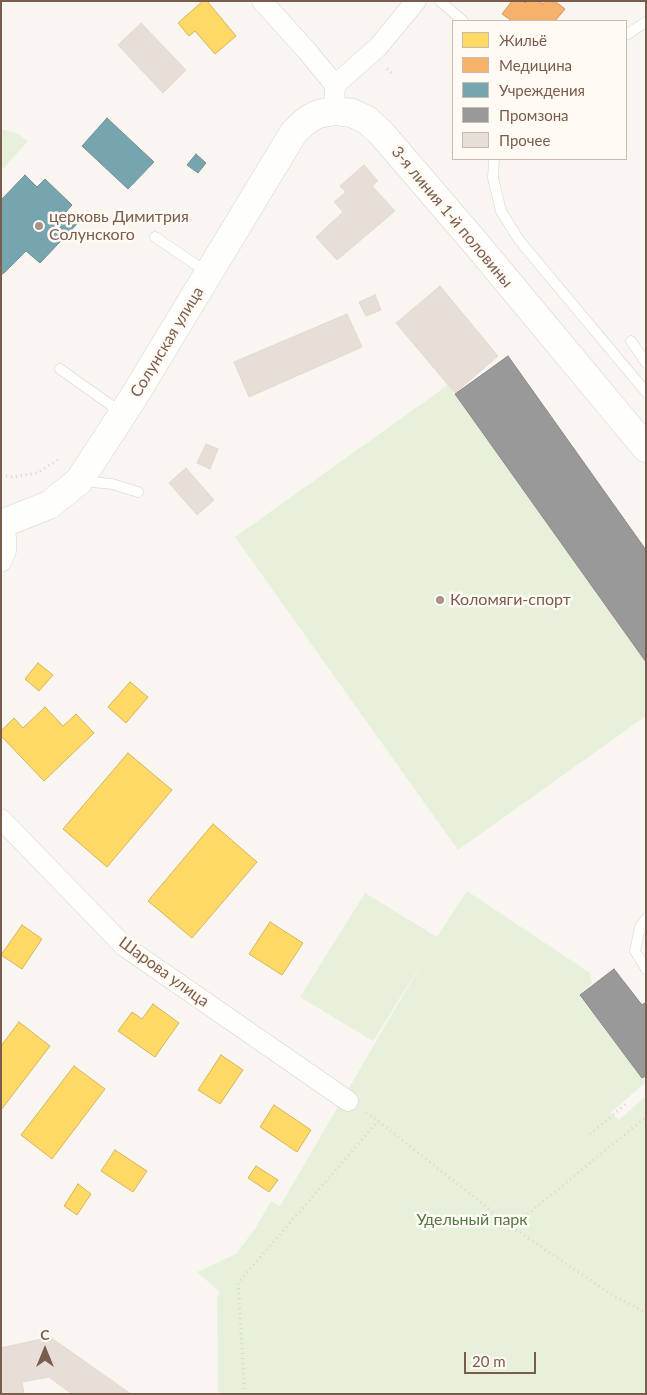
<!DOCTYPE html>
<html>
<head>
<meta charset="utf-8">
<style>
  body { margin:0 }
  #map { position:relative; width:647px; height:1395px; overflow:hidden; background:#f9f5f0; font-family:Lato,sans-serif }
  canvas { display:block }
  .frame { position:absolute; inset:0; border:2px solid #7a5c4d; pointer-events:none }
  .legend { position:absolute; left:452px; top:20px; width:175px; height:140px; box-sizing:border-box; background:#fffaf3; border:1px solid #cabbb1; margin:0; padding:6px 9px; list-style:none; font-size:15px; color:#7a5c4d }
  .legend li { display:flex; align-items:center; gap:10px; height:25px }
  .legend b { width:25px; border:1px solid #cabbb1 }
  .north { position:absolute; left:20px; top:1325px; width:50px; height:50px; -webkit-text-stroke:4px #fffaf3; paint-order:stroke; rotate:0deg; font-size:14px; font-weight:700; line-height:20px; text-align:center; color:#7a5c4d }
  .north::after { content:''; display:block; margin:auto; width:18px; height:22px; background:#7a5c4d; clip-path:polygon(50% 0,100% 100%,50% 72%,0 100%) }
  .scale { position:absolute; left:464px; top:1352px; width:72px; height:22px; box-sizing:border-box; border:2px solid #7a5c4d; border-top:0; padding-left:6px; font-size:15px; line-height:18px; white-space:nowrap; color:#7a5c4d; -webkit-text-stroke:4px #fffaf3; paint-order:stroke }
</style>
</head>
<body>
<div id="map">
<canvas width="647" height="1395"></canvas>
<div class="frame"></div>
<ul class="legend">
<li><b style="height:14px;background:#ffd966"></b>Жильё</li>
<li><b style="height:14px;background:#f6b26b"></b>Медицина</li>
<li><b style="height:14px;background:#76a5af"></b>Учреждения</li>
<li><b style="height:14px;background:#999"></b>Промзона</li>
<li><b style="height:14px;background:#e6ded7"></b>Прочее</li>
</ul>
<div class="north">С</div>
<div class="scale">20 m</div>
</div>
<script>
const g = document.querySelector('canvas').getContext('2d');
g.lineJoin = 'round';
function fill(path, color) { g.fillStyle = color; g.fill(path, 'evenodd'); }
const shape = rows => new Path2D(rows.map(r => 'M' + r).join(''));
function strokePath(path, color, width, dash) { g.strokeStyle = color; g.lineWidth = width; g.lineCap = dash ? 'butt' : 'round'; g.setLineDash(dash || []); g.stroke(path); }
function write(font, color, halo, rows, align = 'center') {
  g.font = font + ' Lato,sans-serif'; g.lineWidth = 5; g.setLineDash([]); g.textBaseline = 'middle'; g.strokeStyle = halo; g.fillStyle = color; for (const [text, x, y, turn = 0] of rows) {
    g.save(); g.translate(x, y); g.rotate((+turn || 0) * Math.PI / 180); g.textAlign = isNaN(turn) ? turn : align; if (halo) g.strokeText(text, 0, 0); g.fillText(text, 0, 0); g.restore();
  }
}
fill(shape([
  [1,129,18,134,28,141,1,171],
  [448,385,646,662,646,716,458,850,235,537],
  [467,891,590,973,592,983,579,996,646,1082,610,1113,619,1120,646,1096,646,1394,218,1394,217,1298,220,1292,197,1272,236,1254,257,1226,271,1201,280,1206,426,956,373,1041,300,997,365,893,437,937]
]), '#e7f0db');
const homes = shape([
  [203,1,207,1,236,36,215,54,195,31,189,36,178,23,203,1],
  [38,663,53,675,39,691,25,679,38,663],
  [130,682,148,697,126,723,108,707,130,682],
  [45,707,63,726,76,714,94,733,44,781,1,736,1,731,14,718,23,728,45,707],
  [128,753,172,790,107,867,63,829,128,753],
  [213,824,257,862,192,938,148,901,213,824],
  [270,922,303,943,282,975,249,954,270,922],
  [22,925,42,939,22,969,1,955,22,925],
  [153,1004,179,1023,155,1057,118,1031,132,1012,142,1019,153,1004],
  [19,1022,50,1046,1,1110,1,1046,19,1022],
  [221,1055,243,1070,220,1104,198,1090,221,1055],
  [74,1066,105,1089,52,1159,21,1135,74,1066],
  [274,1105,311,1130,297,1152,260,1127,274,1105],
  [115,1150,147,1171,133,1192,101,1171,115,1150],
  [256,1166,278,1180,269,1192,248,1178,256,1166],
  [78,1184,91,1194,77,1215,64,1206,78,1184]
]);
fill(homes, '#ffd966');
strokePath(homes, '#d7b45e', 1);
const health = shape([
  [512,1,523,1,525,3,527,1,539,1,543,4,545,1,555,1,565,9,555,21,512,21,502,14,512,1]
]);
fill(health, '#f6b26b');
strokePath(health, '#d19862', 1);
const public = shape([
  [107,118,154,162,128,189,82,146,107,118],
  [196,154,206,163,198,173,187,165,196,154],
  [25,175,37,187,45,179,72,205,65,213,77,224,40,263,26,251,5,272,1,275,1,200,25,175]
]);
fill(public, '#76a5af');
strokePath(public, '#778f92', 1);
const industry = shape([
  [508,356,646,550,646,662,455,394,508,356],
  [614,969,642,1005,646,1002,646,1076,642,1078,580,995,614,969]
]);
fill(industry, '#999');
strokePath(industry, '#908782', 1);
const building = shape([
  [141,23,186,70,163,93,118,45,141,23],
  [364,165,378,181,372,186,395,211,337,260,316,237,343,212,334,202,346,192,340,186,364,165],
  [440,286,498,356,455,393,396,323,440,286],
  [375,295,381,310,366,316,359,302,375,295],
  [347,314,362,347,249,397,234,362,347,314],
  [206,444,218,449,210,469,197,463,206,444],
  [186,468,214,500,197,515,169,483,186,468],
  [50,1337,131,1394,72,1394,49,1377,22,1382,24,1394,1,1394,1,1348,50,1337]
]);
fill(building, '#e6ded7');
strokePath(building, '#e2d8d2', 1);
const lane = shape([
  [440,1,463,21],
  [626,35,646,22],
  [494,159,493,178,501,211,519,240,646,392],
  [155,237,208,273],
  [631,341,646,363],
  [60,369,122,413],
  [82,481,112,484,138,492],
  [646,919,640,927,635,951,646,969]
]);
const street = shape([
  [262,1,307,51,335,85,334,111],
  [335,85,378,47,416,1],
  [1,562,6,551,6,537,3,524],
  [1,819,124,946,348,1101]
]);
const secondary = shape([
  [1,524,49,505,79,481,133,398,294,132,307,120,318,114,334,111,352,113,367,120,382,134,478,246,646,448]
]);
strokePath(lane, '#d7d1cb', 11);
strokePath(street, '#d7d1cb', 21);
strokePath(secondary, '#d9d2cb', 29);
strokePath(shape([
  [387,69,393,74],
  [1,475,14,477,37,473,61,458],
  [366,1113,378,1121,512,1227,609,1293,646,1313],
  [590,1134,627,1103],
  [512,1227,646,1117],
  [245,1394,238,1283,378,1121]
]), '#dcd5d0', 3, [1, 4]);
strokePath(lane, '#fefefd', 10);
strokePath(street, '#fefefd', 20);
strokePath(secondary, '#fefefd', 28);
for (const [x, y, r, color] of [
  [39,226,5,"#a69286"],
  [440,600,5,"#a69286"]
]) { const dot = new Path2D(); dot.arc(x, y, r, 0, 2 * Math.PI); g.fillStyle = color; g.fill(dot); strokePath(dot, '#fffaf3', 2); }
write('16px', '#7a5c4d', '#fffaf3', [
  ["церковь Димитрия",49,217],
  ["Солунского",49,235],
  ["Коломяги-спорт",450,600]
], 'left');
write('16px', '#7a5c4d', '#fffaf3', [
  ["3-я линия 1-й половины",452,217,50],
  ["Солунская улица",167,342,-59],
  ["Шарова улица",164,972,36]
]);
write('16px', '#537a41', '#fffaf3', [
  ["Удельный парк",472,1220]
]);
</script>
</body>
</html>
